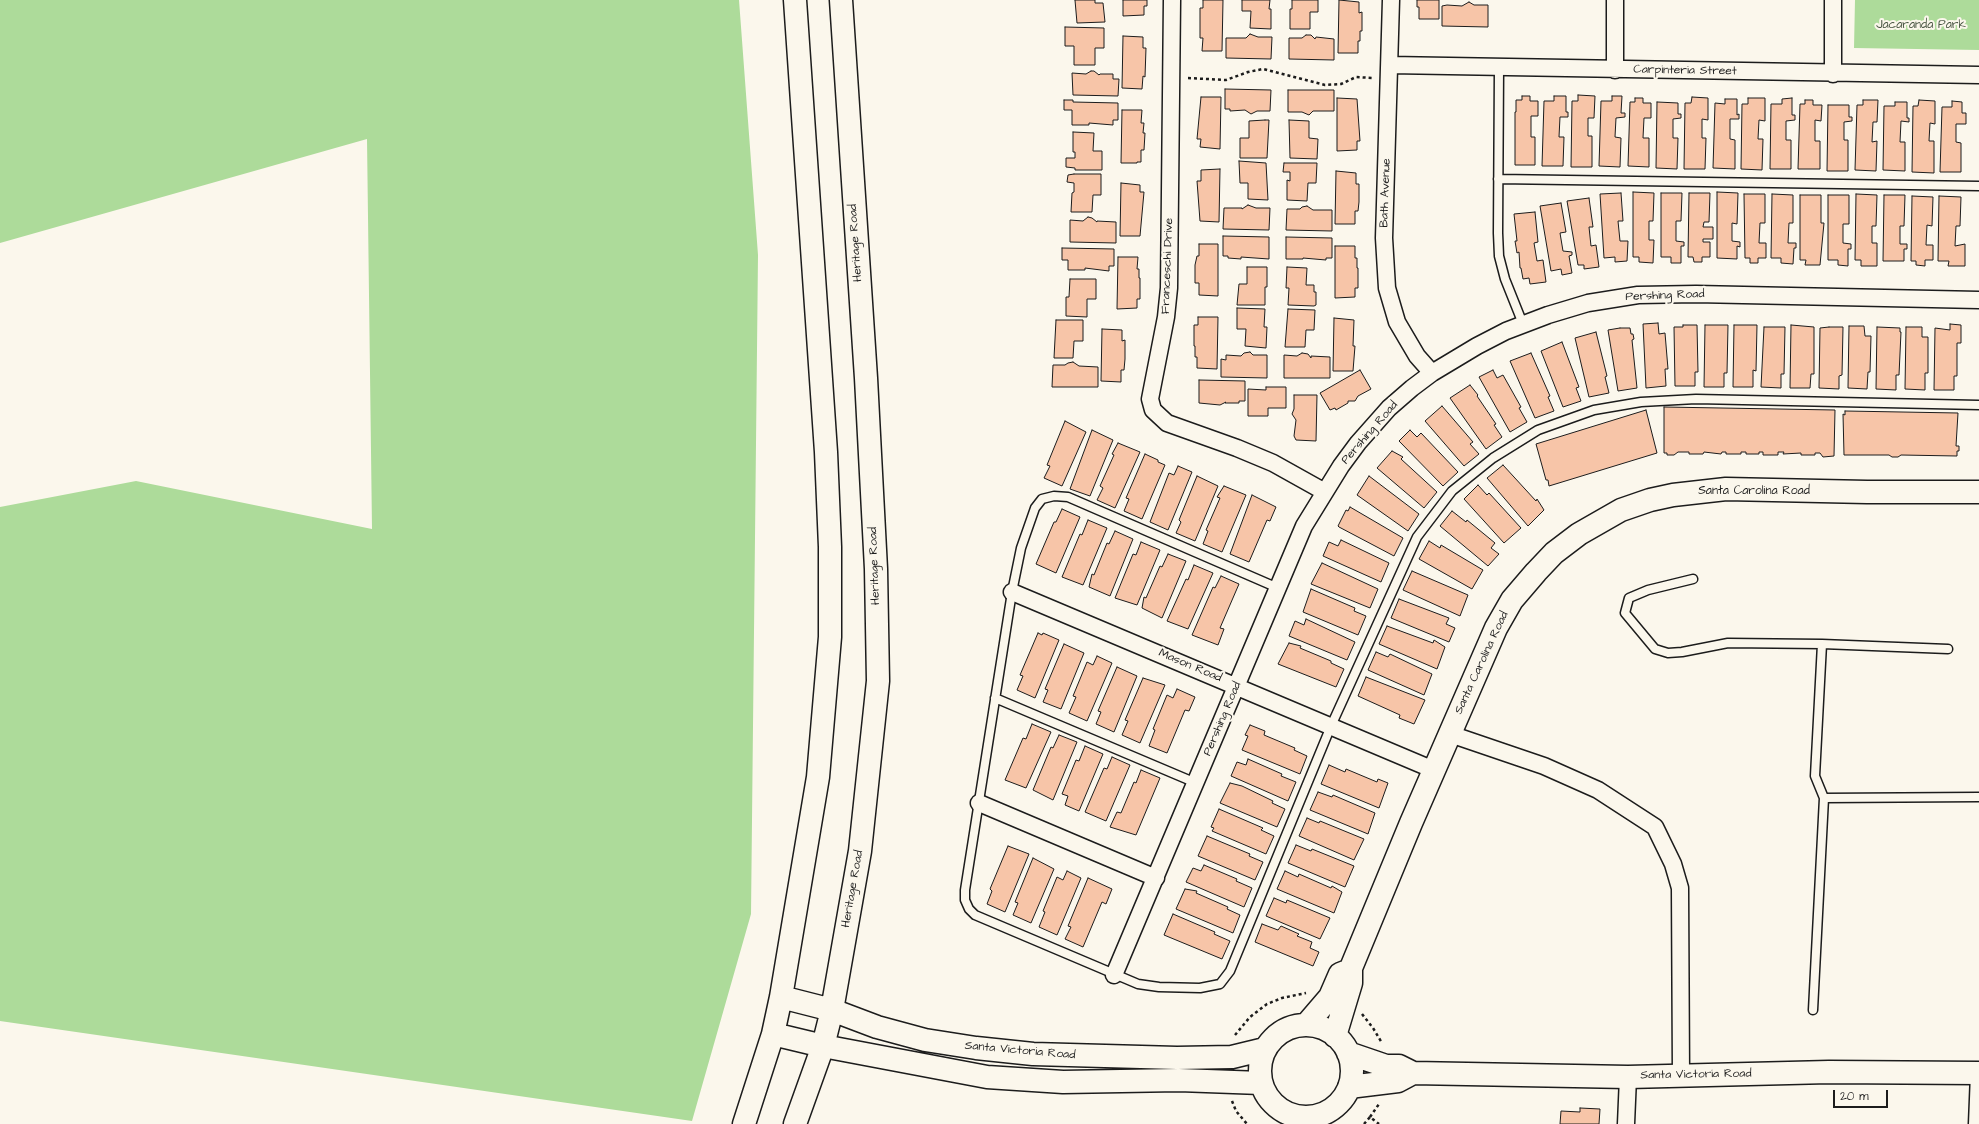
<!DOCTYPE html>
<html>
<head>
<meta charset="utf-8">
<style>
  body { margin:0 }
  #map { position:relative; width:1979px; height:1124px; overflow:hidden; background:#fbf7ec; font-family:"Architects Daughter",sans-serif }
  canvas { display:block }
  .scale { position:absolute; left:1833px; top:1090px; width:55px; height:18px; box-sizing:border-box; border:2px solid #1c1c1c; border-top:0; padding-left:5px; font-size:12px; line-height:14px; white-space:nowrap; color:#1c1c1c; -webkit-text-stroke:3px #fbf7ec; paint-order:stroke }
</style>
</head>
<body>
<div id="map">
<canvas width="1979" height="1124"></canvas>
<div class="scale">20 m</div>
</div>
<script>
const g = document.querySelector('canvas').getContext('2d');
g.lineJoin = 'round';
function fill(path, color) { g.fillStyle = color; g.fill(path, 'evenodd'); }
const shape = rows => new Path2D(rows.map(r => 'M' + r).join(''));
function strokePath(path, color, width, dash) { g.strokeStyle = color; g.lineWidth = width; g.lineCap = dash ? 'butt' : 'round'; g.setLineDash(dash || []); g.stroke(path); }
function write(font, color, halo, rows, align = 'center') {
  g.font = font + ' "Architects Daughter",sans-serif'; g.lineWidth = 4; g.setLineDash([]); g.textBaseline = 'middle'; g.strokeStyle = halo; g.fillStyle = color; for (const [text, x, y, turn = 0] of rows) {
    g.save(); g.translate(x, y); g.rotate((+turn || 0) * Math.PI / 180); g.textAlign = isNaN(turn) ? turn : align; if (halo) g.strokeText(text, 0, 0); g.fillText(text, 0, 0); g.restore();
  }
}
fill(shape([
  [0,0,739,0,758,255,751,914,692,1121,0,1021,0,507,136,481,372,529,367,139,0,243],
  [1855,0,1979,0,1979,50,1854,48]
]), '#addb9a');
const building = shape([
  [1075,0,1095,0,1095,3,1103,3,1105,22,1077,23,1075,0],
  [1123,0,1147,0,1147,6,1144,6,1144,15,1123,16,1123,0],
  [1203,0,1223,0,1222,51,1202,51,1203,38,1200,38,1200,8,1203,8,1203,0],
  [1242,0,1270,0,1269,9,1271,9,1271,29,1250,28,1251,11,1242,11,1242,0],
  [1292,0,1318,0,1318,12,1310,12,1310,29,1290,29,1290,9,1292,9,1292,0],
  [1339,0,1359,2,1359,13,1362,12,1362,31,1360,31,1360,41,1358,41,1358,53,1338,53,1339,0],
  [1417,0,1439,0,1439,19,1419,19,1419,7,1417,7,1417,0],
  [1469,2,1474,5,1488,5,1488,27,1442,26,1442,6,1447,5,1462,6,1469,2],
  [1065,27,1104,28,1104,48,1095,48,1095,65,1074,65,1074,46,1065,46,1065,27],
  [1250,34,1258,37,1272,37,1271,59,1226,58,1226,38,1246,38,1250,34],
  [1306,35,1311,35,1315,39,1316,37,1334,39,1334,60,1289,59,1289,38,1302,38,1306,35],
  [1123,36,1143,37,1143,48,1146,48,1145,77,1143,76,1142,89,1122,88,1123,36],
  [1091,71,1094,71,1099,75,1100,74,1113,74,1113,79,1119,79,1118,96,1073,95,1072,73,1086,74,1091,71],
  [1225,89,1271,90,1270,111,1257,111,1251,114,1245,110,1230,111,1230,109,1225,109,1225,89],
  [1288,90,1334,90,1334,111,1313,111,1309,115,1302,112,1288,112,1288,90],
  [1578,95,1595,96,1594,118,1588,118,1588,136,1592,136,1592,167,1571,167,1572,101,1578,101,1578,95],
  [1522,96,1530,96,1530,101,1538,101,1538,116,1531,116,1531,137,1535,137,1535,165,1515,165,1515,112,1516,112,1516,100,1522,100,1522,96],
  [1554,96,1566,96,1566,112,1568,112,1568,117,1560,117,1559,137,1564,137,1563,166,1542,166,1544,101,1554,101,1554,96],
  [1612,96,1622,96,1621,113,1625,113,1625,117,1616,118,1615,137,1621,138,1620,167,1599,166,1601,101,1612,101,1612,96],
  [1201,97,1221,97,1220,149,1200,147,1201,139,1197,139,1201,97],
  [1692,97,1708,98,1708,120,1702,119,1702,138,1706,138,1705,169,1684,169,1685,103,1691,103,1692,97],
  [1337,98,1357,99,1360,141,1357,141,1357,150,1337,151,1337,98],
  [1635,98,1643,98,1643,103,1651,103,1651,118,1644,118,1643,138,1649,138,1649,167,1628,166,1630,102,1635,102,1635,98],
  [1748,98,1765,98,1765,121,1759,120,1758,139,1763,139,1762,170,1741,169,1742,104,1748,104,1748,98],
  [1792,98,1792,115,1795,115,1795,120,1786,121,1786,140,1791,140,1791,169,1770,169,1771,104,1782,104,1782,99,1792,98],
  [1725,99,1737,99,1737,115,1739,114,1739,119,1730,119,1730,139,1735,140,1735,169,1713,168,1715,103,1725,104,1725,99],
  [1064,100,1073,100,1073,102,1118,103,1118,120,1113,120,1113,125,1089,123,1089,125,1072,125,1072,110,1064,110,1064,100],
  [1805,100,1813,100,1813,105,1822,105,1821,121,1815,120,1815,141,1820,141,1820,169,1798,169,1800,104,1805,104,1805,100],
  [1863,100,1878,100,1877,122,1873,122,1872,142,1877,141,1876,171,1855,170,1857,105,1863,105,1863,100],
  [1919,100,1935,101,1935,124,1930,123,1929,141,1934,141,1934,173,1912,172,1913,106,1918,106,1919,100],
  [1952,101,1962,102,1962,113,1966,113,1966,124,1956,124,1956,142,1961,143,1961,172,1940,172,1942,107,1952,107,1952,101],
  [1657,102,1678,103,1678,114,1681,114,1681,118,1673,119,1673,138,1678,138,1677,169,1656,168,1657,102],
  [1895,102,1907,102,1907,118,1909,118,1909,122,1901,121,1900,142,1905,142,1905,171,1883,170,1884,106,1895,106,1895,102],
  [1828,105,1849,105,1849,117,1852,117,1852,121,1844,122,1844,140,1848,140,1848,171,1827,171,1828,105],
  [1122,110,1142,110,1141,123,1144,123,1143,133,1145,133,1144,150,1141,150,1141,162,1137,162,1137,163,1121,163,1122,110],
  [1265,120,1269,120,1267,158,1240,158,1240,138,1249,138,1249,121,1265,120],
  [1289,120,1309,121,1309,138,1318,139,1317,159,1290,158,1289,120],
  [1073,132,1094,133,1093,151,1102,151,1102,170,1075,170,1075,168,1066,167,1066,158,1075,158,1075,152,1073,152,1073,132],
  [1239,161,1266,163,1268,200,1248,199,1248,183,1240,183,1239,161],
  [1284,163,1317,163,1316,183,1308,183,1307,201,1287,200,1287,180,1290,181,1290,172,1283,172,1284,163],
  [1220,169,1219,222,1200,221,1197,181,1201,181,1201,170,1220,169],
  [1336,171,1356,173,1356,184,1359,184,1359,202,1358,211,1355,211,1355,224,1335,224,1336,171],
  [1074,174,1101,174,1101,195,1093,195,1092,212,1071,212,1072,193,1074,192,1074,183,1067,182,1068,175,1074,174],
  [1121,183,1140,185,1140,192,1144,192,1140,236,1120,236,1121,183],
  [1633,192,1654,193,1653,221,1649,221,1649,240,1654,240,1653,263,1639,262,1639,257,1633,257,1633,192],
  [1717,192,1738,193,1737,224,1732,223,1732,241,1740,242,1740,247,1737,246,1737,259,1717,258,1717,192],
  [1621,193,1623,221,1618,221,1620,241,1628,241,1627,261,1615,262,1615,257,1604,258,1600,194,1621,193],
  [1661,193,1682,193,1681,221,1676,221,1676,241,1684,242,1684,246,1681,246,1681,263,1671,263,1671,257,1661,257,1661,193],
  [1689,193,1710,193,1709,222,1704,222,1703,227,1713,227,1713,239,1703,239,1703,242,1710,242,1710,257,1702,257,1702,262,1694,262,1693,257,1688,257,1689,193],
  [1744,194,1765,194,1765,223,1760,223,1759,243,1766,243,1766,258,1758,258,1758,263,1750,263,1750,258,1745,258,1744,194],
  [1772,194,1793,195,1793,223,1789,223,1788,243,1796,243,1796,248,1794,248,1793,264,1781,263,1781,258,1771,258,1772,194],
  [1856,194,1877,195,1876,226,1872,226,1872,243,1877,243,1877,266,1861,266,1861,260,1855,260,1856,194],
  [1800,195,1821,195,1821,223,1824,223,1820,265,1805,265,1806,260,1800,260,1800,195],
  [1828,195,1849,195,1849,224,1843,224,1843,243,1851,244,1851,249,1848,249,1848,266,1838,265,1838,260,1828,260,1828,195],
  [1884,195,1905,195,1904,226,1900,226,1900,244,1907,244,1907,249,1904,249,1904,261,1883,261,1884,195],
  [1912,196,1933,197,1932,226,1927,225,1926,245,1933,245,1933,260,1925,260,1925,266,1916,265,1916,261,1911,261,1912,196],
  [1939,196,1961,197,1960,226,1956,226,1955,246,1965,244,1965,266,1948,266,1949,261,1938,261,1939,196],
  [1589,198,1593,227,1589,227,1591,246,1596,245,1599,267,1584,269,1584,265,1578,265,1567,201,1589,198],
  [1561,203,1566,232,1560,233,1563,251,1572,252,1572,255,1569,256,1572,273,1562,275,1561,269,1551,271,1540,206,1561,203],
  [1248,205,1256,208,1270,208,1269,230,1223,229,1224,208,1242,208,1242,209,1248,205],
  [1307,206,1313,210,1332,210,1332,231,1286,230,1287,209,1300,209,1302,207,1307,206],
  [1535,212,1538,242,1534,243,1537,261,1543,260,1546,282,1530,284,1529,278,1523,279,1521,268,1520,268,1519,252,1517,253,1515,241,1517,241,1514,214,1535,212],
  [1088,217,1092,218,1097,222,1097,221,1116,222,1116,243,1070,242,1070,220,1083,221,1088,217],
  [1223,236,1269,237,1269,259,1241,257,1241,259,1228,258,1228,256,1223,256,1223,236],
  [1286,237,1332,238,1332,258,1326,258,1326,260,1303,258,1303,259,1286,259,1286,237],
  [1199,244,1218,244,1218,296,1199,295,1199,283,1195,283,1195,265,1197,256,1199,256,1199,244],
  [1335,246,1355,246,1355,258,1357,258,1357,268,1358,268,1358,288,1355,288,1355,297,1335,298,1335,246],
  [1062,248,1114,249,1114,266,1109,266,1109,271,1085,268,1085,270,1068,270,1068,260,1062,260,1062,248],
  [1118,257,1138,257,1137,269,1139,269,1139,278,1140,278,1140,299,1137,299,1137,308,1117,309,1118,257],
  [1247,267,1267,267,1267,287,1265,287,1265,305,1237,305,1239,284,1247,284,1247,267],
  [1287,267,1307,268,1306,285,1314,285,1314,292,1316,292,1316,305,1314,306,1288,305,1289,288,1286,288,1287,267],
  [1070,279,1096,279,1096,299,1087,299,1087,317,1066,316,1066,297,1069,297,1070,279],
  [1237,308,1265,309,1264,327,1267,327,1266,348,1245,346,1246,329,1237,329,1237,308],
  [1288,309,1315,310,1314,330,1306,330,1305,347,1285,347,1288,309],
  [1198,317,1218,317,1217,369,1197,368,1197,357,1195,357,1195,346,1194,346,1194,325,1198,325,1198,317],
  [1334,318,1354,320,1353,346,1355,346,1353,371,1333,371,1334,318],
  [1056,320,1083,320,1083,341,1074,341,1073,358,1054,358,1056,320],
  [1658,323,1659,334,1665,333,1668,369,1665,369,1666,386,1646,388,1643,324,1658,323],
  [1950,324,1961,325,1961,343,1957,343,1957,376,1954,376,1954,390,1934,390,1935,328,1950,330,1950,324],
  [1683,325,1697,325,1698,372,1695,372,1695,386,1675,386,1674,327,1683,327,1683,325],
  [1705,325,1728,325,1727,373,1724,373,1724,387,1704,387,1705,325],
  [1734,325,1757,325,1756,371,1753,370,1753,387,1733,387,1734,325],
  [1791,325,1814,327,1814,374,1811,374,1810,388,1790,388,1791,325],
  [1849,326,1864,326,1865,336,1871,336,1870,372,1868,372,1867,389,1848,388,1849,326],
  [1764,327,1785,327,1784,374,1781,374,1781,388,1761,387,1764,327],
  [1829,327,1843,327,1842,375,1839,376,1839,389,1819,388,1820,328,1829,327],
  [1877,327,1900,328,1900,332,1901,332,1899,375,1896,375,1896,390,1876,389,1877,327],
  [1906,327,1922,327,1922,337,1928,337,1928,373,1925,373,1925,390,1905,389,1906,327],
  [1620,328,1630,328,1631,334,1633,334,1634,339,1632,340,1637,388,1618,391,1608,330,1620,328],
  [1102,329,1122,330,1122,341,1125,340,1125,359,1124,370,1121,370,1121,382,1101,381,1102,329],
  [1596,332,1607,376,1605,377,1609,393,1589,397,1575,338,1596,332],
  [1562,342,1579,387,1576,388,1581,401,1563,407,1541,351,1562,342],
  [1250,352,1253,355,1267,355,1267,378,1221,377,1221,359,1226,360,1226,355,1241,356,1244,353,1250,352],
  [1302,353,1308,354,1311,358,1311,356,1330,357,1330,378,1284,378,1284,355,1297,356,1302,353],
  [1531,353,1550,396,1548,397,1554,411,1535,418,1510,361,1531,353],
  [1073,362,1079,366,1098,367,1098,387,1052,387,1053,365,1065,365,1068,363,1073,362],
  [1360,370,1371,389,1358,396,1355,401,1348,401,1348,403,1336,410,1335,408,1330,410,1320,393,1360,370],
  [1493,370,1497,378,1503,375,1521,407,1519,408,1527,422,1510,432,1479,377,1493,370],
  [1199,380,1245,381,1245,401,1239,401,1239,403,1225,403,1226,402,1220,405,1199,403,1199,380],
  [1470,385,1478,395,1477,396,1496,424,1494,425,1502,437,1486,449,1450,398,1470,385],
  [1266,387,1286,387,1286,408,1268,408,1268,416,1248,416,1248,389,1266,390,1266,387],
  [1294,395,1317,395,1316,441,1296,440,1294,436,1296,420,1292,414,1294,409,1294,395],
  [1442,406,1473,442,1470,444,1479,454,1464,466,1425,421,1442,406],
  [1664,407,1835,410,1834,456,1823,457,1820,453,1815,453,1815,455,1801,455,1801,453,1783,454,1784,452,1778,452,1778,455,1763,455,1763,452,1759,452,1759,454,1746,454,1746,452,1741,452,1741,454,1726,454,1726,452,1722,452,1721,454,1704,452,1703,454,1689,454,1689,452,1678,452,1674,455,1667,455,1667,453,1664,453,1664,407],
  [1646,410,1657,453,1549,486,1548,480,1546,480,1536,444,1646,410],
  [1845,411,1958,413,1956,446,1959,446,1959,451,1957,451,1957,456,1901,455,1898,457,1892,457,1889,455,1844,455,1843,414,1845,415,1845,411],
  [1065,421,1086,432,1062,486,1044,478,1050,466,1047,465,1065,421],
  [1092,430,1113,440,1090,496,1070,489,1092,430],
  [1410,430,1417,437,1421,433,1458,472,1443,486,1399,441,1410,430],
  [1118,443,1140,452,1115,508,1097,500,1103,488,1100,486,1114,455,1112,454,1118,443],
  [1392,451,1403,457,1401,459,1437,492,1424,508,1377,468,1392,451],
  [1145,454,1158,460,1158,462,1165,465,1142,519,1124,511,1129,499,1126,498,1145,454],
  [1503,465,1536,501,1537,499,1544,510,1528,526,1487,478,1503,465],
  [1178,466,1192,472,1168,530,1150,522,1169,473,1174,475,1178,466],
  [1197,476,1218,486,1195,541,1176,533,1181,522,1179,520,1197,476],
  [1369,476,1419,514,1408,531,1357,495,1369,476],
  [1478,485,1487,495,1489,493,1521,528,1504,543,1464,499,1478,485],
  [1224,486,1246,495,1222,552,1203,544,1208,531,1206,530,1220,498,1217,497,1224,486],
  [1252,495,1276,507,1270,521,1267,520,1249,562,1230,554,1252,495],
  [1350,507,1403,538,1394,556,1339,527,1338,526,1346,510,1348,511,1350,507],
  [1062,509,1080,517,1056,573,1036,564,1054,522,1056,522,1062,509],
  [1452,511,1466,522,1467,520,1495,543,1491,548,1499,554,1488,566,1440,526,1452,511],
  [1088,520,1107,528,1083,585,1062,577,1080,534,1082,535,1088,520],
  [1115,531,1133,539,1110,596,1089,587,1092,574,1094,575,1107,543,1109,544,1115,531],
  [1341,540,1389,563,1381,582,1323,556,1329,542,1338,546,1341,540],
  [1429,541,1440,548,1441,545,1483,570,1472,589,1419,559,1429,541],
  [1141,542,1160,550,1137,605,1115,598,1133,554,1136,555,1141,542],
  [1168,554,1186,561,1162,618,1142,608,1144,597,1146,598,1160,566,1162,567,1168,554],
  [1322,563,1378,589,1370,608,1311,584,1322,563],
  [1194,565,1213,573,1188,629,1167,621,1186,579,1188,580,1194,565],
  [1412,571,1468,595,1460,616,1403,590,1412,571],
  [1221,576,1239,584,1220,628,1224,629,1218,645,1192,635,1213,587,1215,588,1221,576],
  [1311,589,1355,608,1354,611,1366,616,1358,635,1303,612,1311,589],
  [1399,599,1449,618,1446,624,1455,628,1449,642,1391,618,1399,599],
  [1306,619,1355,642,1347,660,1289,636,1295,621,1304,625,1306,619],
  [1387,626,1433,643,1434,640,1445,647,1437,669,1379,644,1387,626],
  [1038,633,1042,635,1043,633,1059,640,1035,698,1017,690,1023,676,1020,675,1038,633],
  [1289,643,1301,646,1300,648,1331,661,1331,663,1344,669,1336,687,1278,664,1289,643],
  [1064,644,1084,653,1061,709,1043,702,1048,690,1045,689,1064,644],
  [1376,652,1388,657,1390,654,1432,674,1424,695,1368,670,1376,652],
  [1097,656,1112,663,1087,721,1069,713,1076,697,1073,696,1087,662,1093,665,1097,656],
  [1117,667,1137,676,1114,732,1096,724,1101,712,1098,711,1117,667],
  [1366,677,1425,700,1414,724,1399,718,1400,715,1358,696,1366,677],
  [1143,678,1165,685,1140,743,1122,735,1128,721,1125,720,1143,678],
  [1177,689,1195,697,1189,711,1185,710,1167,753,1149,746,1155,730,1153,729,1167,695,1173,698,1177,689],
  [1032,724,1051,732,1026,788,1005,780,1023,738,1026,739,1032,724],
  [1250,725,1265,731,1264,735,1295,748,1294,750,1307,756,1300,774,1242,750,1248,736,1245,735,1250,725],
  [1059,735,1077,742,1053,800,1033,790,1051,747,1053,748,1059,735],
  [1085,746,1103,754,1079,811,1065,805,1068,796,1062,794,1076,760,1079,761,1085,746],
  [1112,757,1130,765,1106,821,1085,812,1104,768,1107,769,1112,757],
  [1248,759,1282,774,1281,776,1296,782,1288,801,1231,776,1237,762,1246,765,1248,759],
  [1329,765,1345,772,1346,769,1377,782,1378,779,1388,783,1379,808,1321,784,1329,765],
  [1141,770,1160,778,1136,835,1110,827,1117,812,1121,813,1134,782,1136,783,1141,770],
  [1230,783,1242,786,1273,801,1272,803,1285,809,1277,827,1220,803,1230,783],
  [1318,792,1332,797,1333,795,1375,813,1368,834,1310,810,1318,792],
  [1219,809,1263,828,1261,830,1274,836,1266,854,1212,831,1214,828,1211,827,1219,809],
  [1307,818,1319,823,1320,821,1364,839,1354,860,1299,836,1307,818],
  [1207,836,1250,854,1249,856,1263,862,1255,880,1198,856,1207,836],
  [1296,845,1311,851,1312,849,1354,866,1345,887,1288,863,1296,845],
  [1008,846,1029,854,1005,912,987,904,992,891,990,889,1008,846],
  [1033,858,1054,869,1031,923,1013,915,1018,903,1015,902,1033,858],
  [1204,865,1237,879,1236,881,1252,888,1244,907,1186,882,1193,868,1201,871,1204,865],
  [1067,871,1081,878,1057,935,1039,927,1045,912,1043,911,1057,877,1063,880,1067,871],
  [1285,871,1298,877,1299,874,1331,888,1332,886,1342,892,1334,913,1277,889,1285,871],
  [1088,878,1112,889,1106,904,1102,902,1083,947,1065,939,1071,927,1068,926,1088,878],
  [1185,889,1197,891,1196,893,1228,907,1227,909,1240,915,1233,933,1176,909,1185,889],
  [1274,898,1286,903,1287,900,1330,918,1320,939,1266,916,1274,898],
  [1173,914,1215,932,1214,934,1230,941,1222,959,1164,935,1173,914],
  [1262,924,1278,930,1281,926,1299,934,1297,936,1312,942,1310,948,1319,952,1313,966,1255,942,1262,924],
  [1580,1108,1600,1109,1599,1124,1560,1124,1561,1111,1580,1112,1580,1108]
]);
fill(building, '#f7c5a8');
strokePath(building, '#1c1c1c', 1);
const lane = shape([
  [1499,68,1498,233,1499,256,1505,279,1523,324],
  [1498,179,1979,186],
  [1693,579,1648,590,1629,598,1625,613,1655,649,1668,653,1682,652,1728,643,1822,644],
  [1278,588,1068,497,1054,496,1042,499,1035,508,1021,548,1012,592,965,890,965,900,969,909,975,915,1138,984,1159,987,1200,988,1220,984,1230,971,1331,726,1417,537,1452,491,1493,458,1538,430,1594,410,1641,402,1696,399,1979,405],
  [995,698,1196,783],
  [1824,798,1979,797],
  [1813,1010,1824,798,1815,776,1822,644,1948,649]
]);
const street = shape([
  [1172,0,1169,288,1166,317,1150,399,1153,410,1167,423,1237,448,1273,463,1325,492],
  [1391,0,1384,238,1387,288,1397,322,1417,356,1432,373],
  [1390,65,1979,75],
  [1615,70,1615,0],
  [1833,74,1833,0],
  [1012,592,1434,770],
  [1450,734,1544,766,1598,790,1655,827,1673,864,1680,888,1681,1076],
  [979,803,1156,878],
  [1114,975,1304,526,1341,466,1358,443,1389,408,1412,388,1432,373,1477,346,1506,331,1548,315,1588,303,1638,295,1696,294,1979,300],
  [1626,1124,1628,1077],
  [1977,1124,1979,1074]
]);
const secondary = shape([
  [781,997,832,1010,877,1027,925,1040,976,1048,1033,1054,1177,1058,1232,1057,1265,1049],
  '1260 1071a46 46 0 1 1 92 0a46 46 0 1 1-92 0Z',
  [1306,1025,1330,997,1340,974,1345,972],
  [773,1034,823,1046,987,1077,1063,1082,1179,1080,1261,1083],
  [1335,1036,1351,983,1351,968,1411,823,1496,628,1512,600,1536,572,1554,553,1579,534,1621,510,1650,500,1673,495,1726,489,1867,492,1979,492],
  [1348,1053,1386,1066,1399,1066,1413,1073,1628,1077,1829,1072,1979,1073],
  [1349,1087,1398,1081,1413,1073],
  [744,1124,773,1034,781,997,818,777,830,637,830,547,826,452,795,0],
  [795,1124,823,1046,832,1010,860,851,878,681,876,569,866,378,841,0]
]);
strokePath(lane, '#1c1c1c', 11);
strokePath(street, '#1c1c1c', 19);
strokePath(secondary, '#1c1c1c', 25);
strokePath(shape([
  [1188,78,1226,80,1248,72,1263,69,1325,85,1341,84,1356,77,1372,78],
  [1362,1014,1373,1028,1382,1043],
  [1235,1035,1250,1017,1267,1004,1282,998,1306,993],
  [1232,1101,1236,1111,1247,1124],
  [1370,1117,1379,1104],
  [1364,1124,1370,1117,1379,1124]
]), '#1c1c1c', 2.5, [3, 3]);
strokePath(lane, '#fbf7ec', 8);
strokePath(street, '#fbf7ec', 16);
strokePath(secondary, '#fbf7ec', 22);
write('12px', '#485542', '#fbf7ec', [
  ["Jacaranda Park",1921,25]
]);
write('12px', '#1c1c1c', '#fbf7ec', [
  ["Carpinteria Street",1685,71,1],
  ["Bath Avenue",1386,193,-88],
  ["Heritage Road",856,243,-94],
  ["Franceschi Drive",1168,266,-88],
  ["Pershing Road",1665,296,-2],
  ["Pershing Road",1370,433,-49],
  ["Santa Carolina Road",1754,491],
  ["Heritage Road",875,566,-92],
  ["Santa Carolina Road",1482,663,-65],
  ["Mason Road",1190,666,23],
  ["Pershing Road",1223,719,-67],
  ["Heritage Road",853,889,-80],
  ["Santa Victoria Road",1020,1051,5],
  ["Santa Victoria Road",1696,1075,-1]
]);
</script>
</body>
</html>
